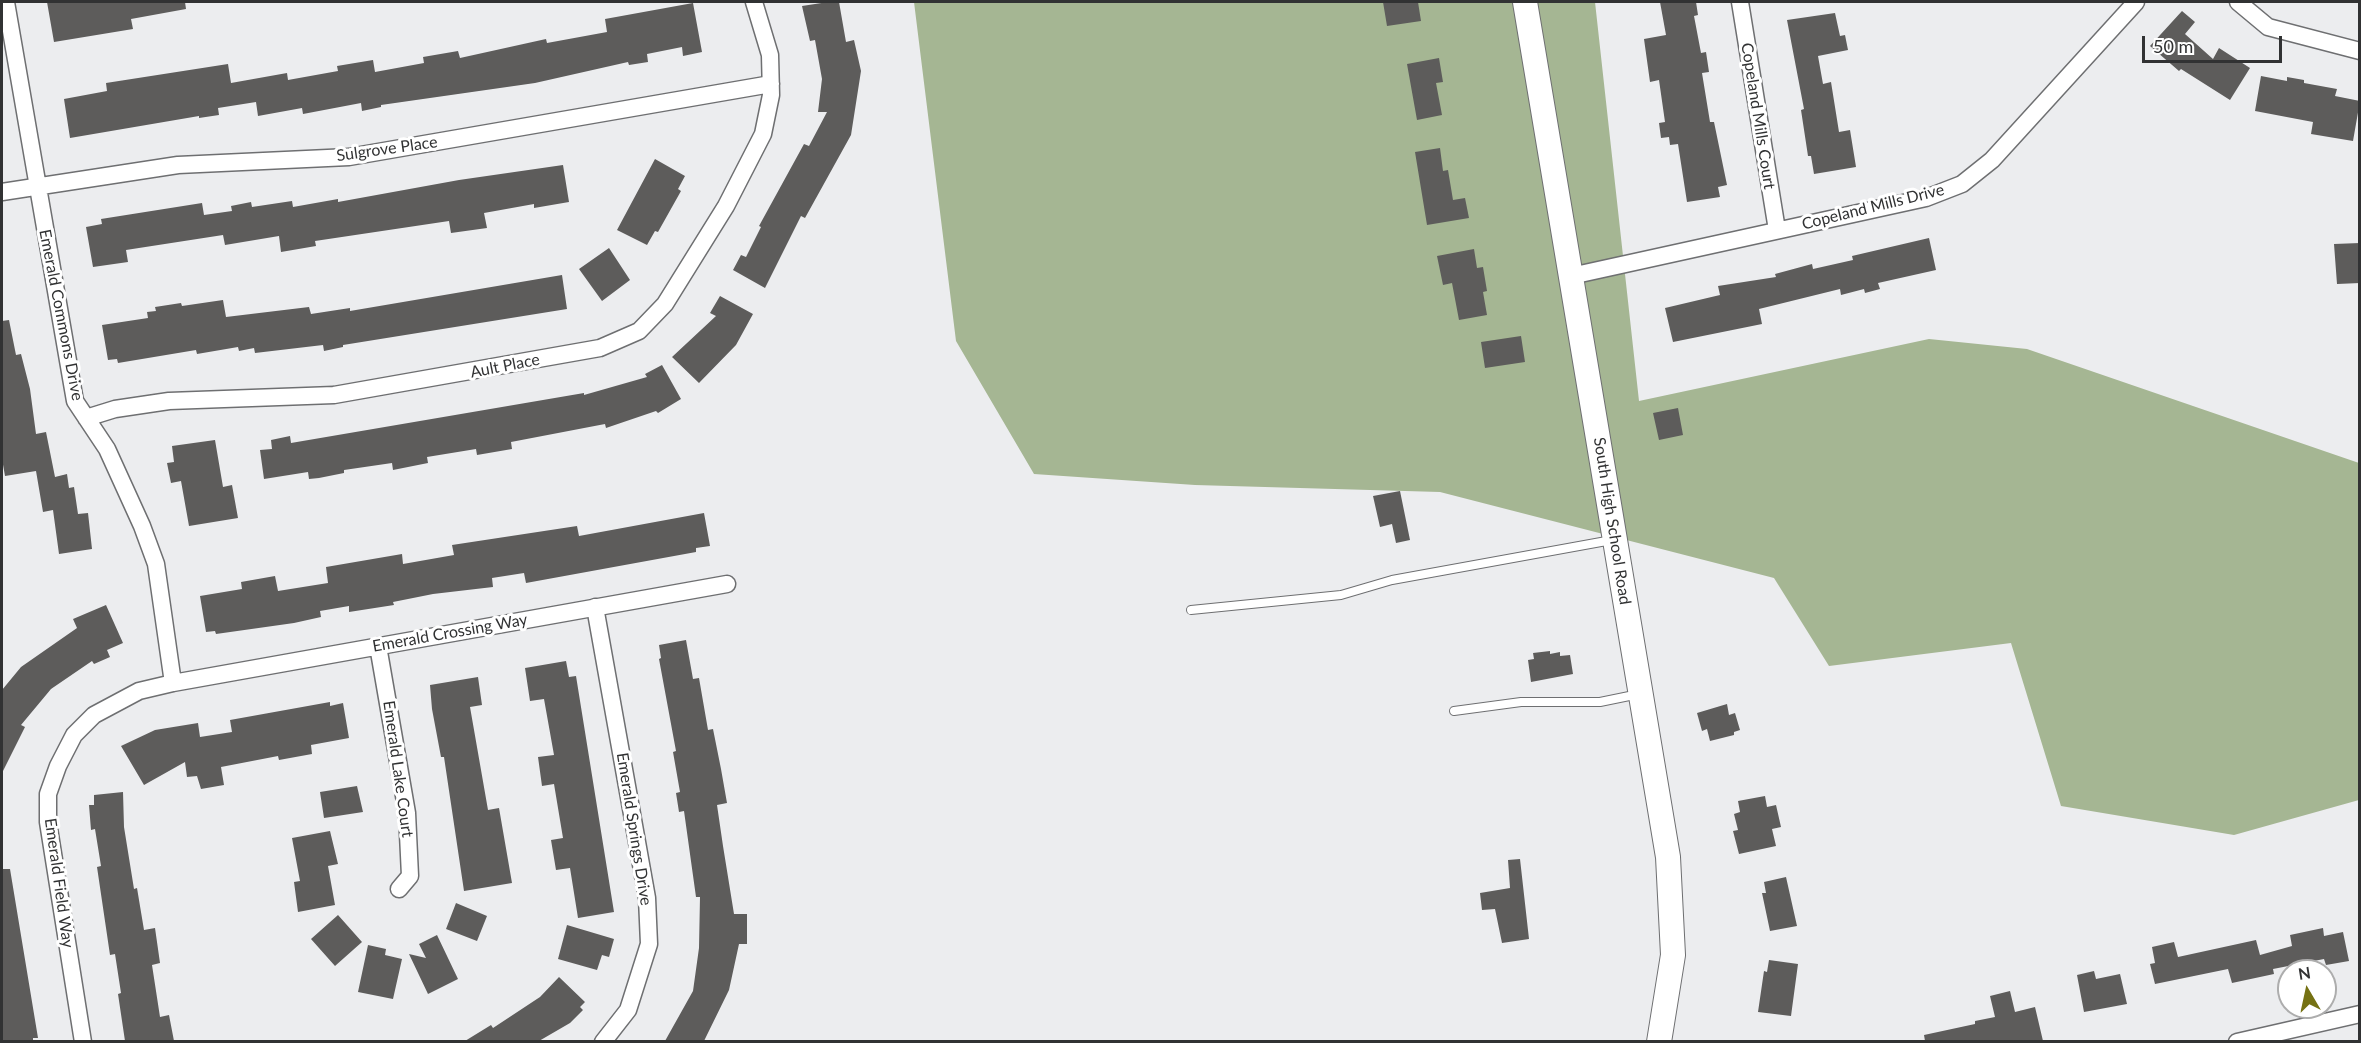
<!DOCTYPE html>
<html>
<head>
<meta charset="utf-8">
<style>
  body { margin:0 }
  #map { position:relative; width:2361px; height:1043px; overflow:hidden; background:#ecedef; font-family:Lato,sans-serif }
  canvas { display:block }
  .frame { position:absolute; inset:0; border:3px solid #313233; pointer-events:none }
  .north { position:absolute; left:2277px; top:959px; width:60px; height:60px; box-sizing:border-box; background:#fff; border:2px solid #adadad; border-radius:50%; rotate:351deg; font-size:16px; font-weight:700; line-height:24px; text-align:center; color:#313233 }
  .north::after { content:''; display:block; margin:auto; width:21px; height:27px; background:#757113; clip-path:polygon(50% 0,100% 100%,50% 72%,0 100%) }
  .scale { position:absolute; left:2142px; top:36px; width:140px; height:27px; box-sizing:border-box; border:3px solid #313233; border-top:0; padding-left:8px; font-size:18px; line-height:21px; white-space:nowrap; color:#313233; -webkit-text-stroke:4px #fff; paint-order:stroke }
</style>
</head>
<body>
<div id="map">
<canvas width="2361" height="1043"></canvas>
<div class="frame"></div>
<div class="north">N</div>
<div class="scale">50 m</div>
</div>
<script>
const g = document.querySelector('canvas').getContext('2d');
g.lineJoin = 'round';
function fill(path, color) { g.fillStyle = color; g.fill(path, 'evenodd'); }
const shape = rows => new Path2D(rows.map(r => 'M' + r).join(''));
function strokePath(path, color, width, dash) { g.strokeStyle = color; g.lineWidth = width; g.lineCap = dash ? 'butt' : 'round'; g.setLineDash(dash || []); g.stroke(path); }
function write(font, color, halo, rows, align = 'center') {
  g.font = font + ' Lato,sans-serif'; g.lineWidth = 6; g.setLineDash([]); g.textBaseline = 'middle'; g.strokeStyle = halo; g.fillStyle = color; for (const [text, x, y, turn = 0] of rows) {
    g.save(); g.translate(x, y); g.rotate((+turn || 0) * Math.PI / 180); g.textAlign = isNaN(turn) ? turn : align; if (halo) g.strokeText(text, 0, 0); g.fillText(text, 0, 0); g.restore();
  }
}
fill(shape([
  [914,2,1595,2,1639,401,1929,339,2027,349,2359,463,2359,800,2234,835,2061,806,2011,643,1829,666,1774,578,1440,492,1195,485,1034,474,956,341]
]), '#a5b693');
fill(shape([
  [47,2,185,2,186,9,131,19,133,29,54,42],
  [828,2,839,2,846,42,854,40,861,71,851,135,805,218,801,216,765,288,733,270,741,255,746,257,761,227,759,226,804,144,809,146,827,112,818,112,822,79,815,40,810,41,802,6],
  [1383,2,1418,2,1421,21,1387,26],
  [1660,2,1696,2,1698,15,1694,16,1701,53,1706,52,1709,72,1702,73,1710,122,1714,122,1727,185,1718,187,1720,197,1687,202,1678,144,1670,145,1669,137,1661,138,1659,123,1665,122,1659,80,1650,82,1644,39,1666,35],
  [693,3,702,52,683,56,682,47,647,54,648,62,629,65,628,62,535,83,381,105,381,107,362,111,361,103,303,114,302,108,258,116,256,102,218,108,219,115,199,118,199,116,70,138,64,99,107,91,106,83,228,64,231,83,287,73,288,80,338,71,337,66,373,60,375,72,424,63,423,57,458,51,460,58,546,39,547,43,607,32,605,19],
  [2182,11,2195,22,2185,34,2213,59,2219,48,2250,68,2230,100,2181,69,2179,71,2150,46],
  [1835,13,1840,36,1845,35,1848,50,1818,56,1823,84,1831,82,1839,132,1850,130,1856,167,1814,174,1811,156,1808,156,1801,110,1804,109,1787,20],
  [1439,58,1443,82,1436,83,1442,115,1417,120,1407,64],
  [2261,76,2287,81,2287,77,2304,80,2304,83,2337,89,2335,96,2360,101,2353,141,2311,134,2313,122,2255,111],
  [1440,148,1443,171,1448,170,1453,200,1465,198,1469,218,1427,225,1415,152],
  [655,159,685,176,678,189,681,191,658,232,655,231,647,245,617,230],
  [563,165,569,202,534,208,534,204,484,213,487,228,451,233,449,221,315,241,316,246,281,252,279,236,225,245,223,235,126,250,128,262,93,267,86,227,102,224,101,219,202,203,204,215,232,211,231,206,251,202,252,207,292,201,293,207,338,199,338,202,459,180],
  [1929,238,1936,270,1878,283,1880,289,1865,293,1864,289,1841,295,1840,289,1759,309,1762,324,1673,342,1665,308,1720,295,1718,286,1776,277,1775,274,1812,264,1813,269,1853,260,1852,256],
  [2360,243,2360,283,2337,284,2334,244],
  [609,248,630,280,602,301,579,269],
  [1474,249,1477,268,1483,267,1487,291,1483,292,1487,315,1459,320,1452,283,1443,285,1437,256],
  [562,275,567,309,343,345,343,347,324,351,323,345,255,353,254,348,239,351,238,347,197,354,196,350,118,363,117,359,108,360,102,325,148,318,147,312,156,311,155,307,181,303,182,306,223,300,226,317,309,307,311,314,350,308,350,311],
  [720,296,753,314,736,345,699,383,672,357,716,316,710,313],
  [9,320,16,355,21,354,30,389,36,434,46,432,55,477,67,474,69,488,74,487,78,514,88,513,92,549,59,554,53,510,43,512,36,471,5,476,2,459,2,321],
  [1521,336,1525,362,1485,368,1481,342],
  [662,365,681,399,658,413,656,411,606,428,605,424,511,442,512,449,477,455,476,449,427,457,428,463,393,470,392,463,344,470,344,473,319,478,309,479,308,472,264,479,260,450,272,449,271,440,290,436,291,443,584,393,584,395,647,377,645,374],
  [1678,408,1683,435,1659,440,1653,413],
  [215,440,223,487,232,485,238,518,189,526,181,481,171,483,167,463,174,462,172,446],
  [1400,491,1410,540,1396,543,1392,524,1380,527,1373,496],
  [704,513,710,546,696,548,696,552,526,583,524,573,492,578,493,587,433,594,393,602,394,605,349,612,349,606,320,611,321,617,294,623,216,634,215,631,206,632,200,596,242,589,241,582,275,576,278,591,328,583,326,567,402,554,403,564,454,555,452,545,577,526,579,536],
  [106,605,123,643,107,650,110,657,94,664,92,661,51,689,21,725,25,727,2,773,2,690,21,667,77,628,73,619],
  [686,640,693,679,699,678,708,730,713,729,721,769,727,803,717,805,723,846,734,914,747,914,747,944,739,944,729,990,704,1041,665,1041,693,991,699,948,700,897,696,897,684,811,679,812,676,793,680,792,673,752,676,751,659,659,661,658,659,645],
  [1550,651,1550,654,1560,652,1560,656,1570,655,1573,674,1531,682,1528,660,1534,659,1533,653],
  [566,661,569,677,576,676,614,912,578,918,570,868,556,870,551,840,563,838,554,784,542,786,538,757,554,755,544,699,530,701,525,668],
  [478,677,482,705,470,707,488,810,499,808,512,883,464,891,444,757,441,757,432,709,430,685],
  [330,702,330,706,343,703,349,738,311,745,312,754,279,760,278,756,221,767,224,785,201,789,197,776,187,777,185,762,144,785,121,746,155,730,198,723,200,737,232,732,230,720],
  [1727,704,1729,715,1735,713,1740,730,1734,732,1734,735,1710,741,1707,729,1702,731,1697,713],
  [357,786,363,812,324,818,320,792],
  [123,792,124,827,134,889,137,888,144,930,155,928,160,963,152,965,160,1017,169,1015,174,1041,125,1041,118,994,121,993,115,954,110,955,97,867,101,866,95,829,91,830,89,805,94,805,94,795],
  [1765,796,1767,807,1776,805,1781,827,1772,829,1776,846,1739,854,1733,831,1738,830,1734,814,1740,812,1738,801],
  [330,831,338,864,328,866,335,905,298,912,294,882,300,881,292,838],
  [1520,859,1529,939,1502,943,1495,909,1482,910,1480,893,1510,888,1508,860],
  [2,869,10,869,38,1038,33,1038,33,1041,2,1041],
  [1786,877,1797,926,1770,931,1762,893,1766,893,1764,882],
  [456,903,487,916,477,941,446,929],
  [338,915,362,942,335,966,311,939],
  [567,925,614,939,609,957,602,955,597,970,558,959],
  [2323,928,2324,936,2343,932,2349,961,2326,965,2324,959,2273,969,2274,974,2232,983,2228,969,2155,984,2150,964,2155,963,2152,947,2174,942,2178,957,2256,940,2260,955,2292,946,2290,935],
  [437,935,458,979,428,994,409,954,426,958,419,944],
  [368,945,386,949,385,955,402,959,393,999,358,992],
  [1769,960,1798,964,1791,1016,1758,1012,1764,971,1767,972],
  [2094,971,2096,979,2120,974,2127,1004,2084,1012,2077,975],
  [559,977,585,1002,580,1007,583,1010,570,1023,539,1041,465,1041,491,1025,493,1028,540,997],
  [2010,991,2015,1012,2035,1007,2043,1041,1925,1041,1924,1035,1975,1024,1975,1021,1995,1017,1990,996]
]), '#5d5c5b');
const service = shape([
  [1191,610,1341,595,1392,580,1612,540],
  [1454,711,1521,702,1600,702,1639,694]
]);
const minor = shape([
  [6,2,75,401,107,449,142,526,156,564,173,683],
  [1740,2,1777,230],
  [2238,2,2268,27,2360,51],
  [2,192,178,165,349,157,771,84],
  [1571,276,1926,198,1962,184,1992,160,2136,2],
  [86,418,115,409,169,401,334,395,600,348,639,331,665,304,726,206,763,134,771,95,770,55,754,2],
  [595,607,647,898,649,944,628,1010,603,1042],
  [378,646,407,813,410,876,399,889],
  [83,1042,48,822,48,794,58,766,74,735,94,715,139,691,173,683,727,584],
  [2237,1042,2360,1014]
]);
const secondary = shape([
  [1525,2,1668,857,1673,955,1659,1042]
]);
strokePath(service, '#6e6f71', 10);
strokePath(minor, '#6e6f71', 19);
strokePath(secondary, '#6e6f71', 26);
strokePath(service, '#fff', 8);
strokePath(minor, '#fff', 16);
strokePath(secondary, '#fff', 24);
write('16px', '#313233', '#fff', [
  ["Copeland Mills Court",1758,116,81],
  ["Sulgrove Place",387,149,-8],
  ["Copeland Mills Drive",1873,207,-14],
  ["Emerald Commons Drive",61,315,79],
  ["Ault Place",505,366,-11],
  ["South High School Road",1612,521,81],
  ["Emerald Crossing Way",450,633,-10],
  ["Emerald Lake Court",398,769,82],
  ["Emerald Springs Drive",634,829,81],
  ["Emerald Field Way",59,883,82]
]);
</script>
</body>
</html>
